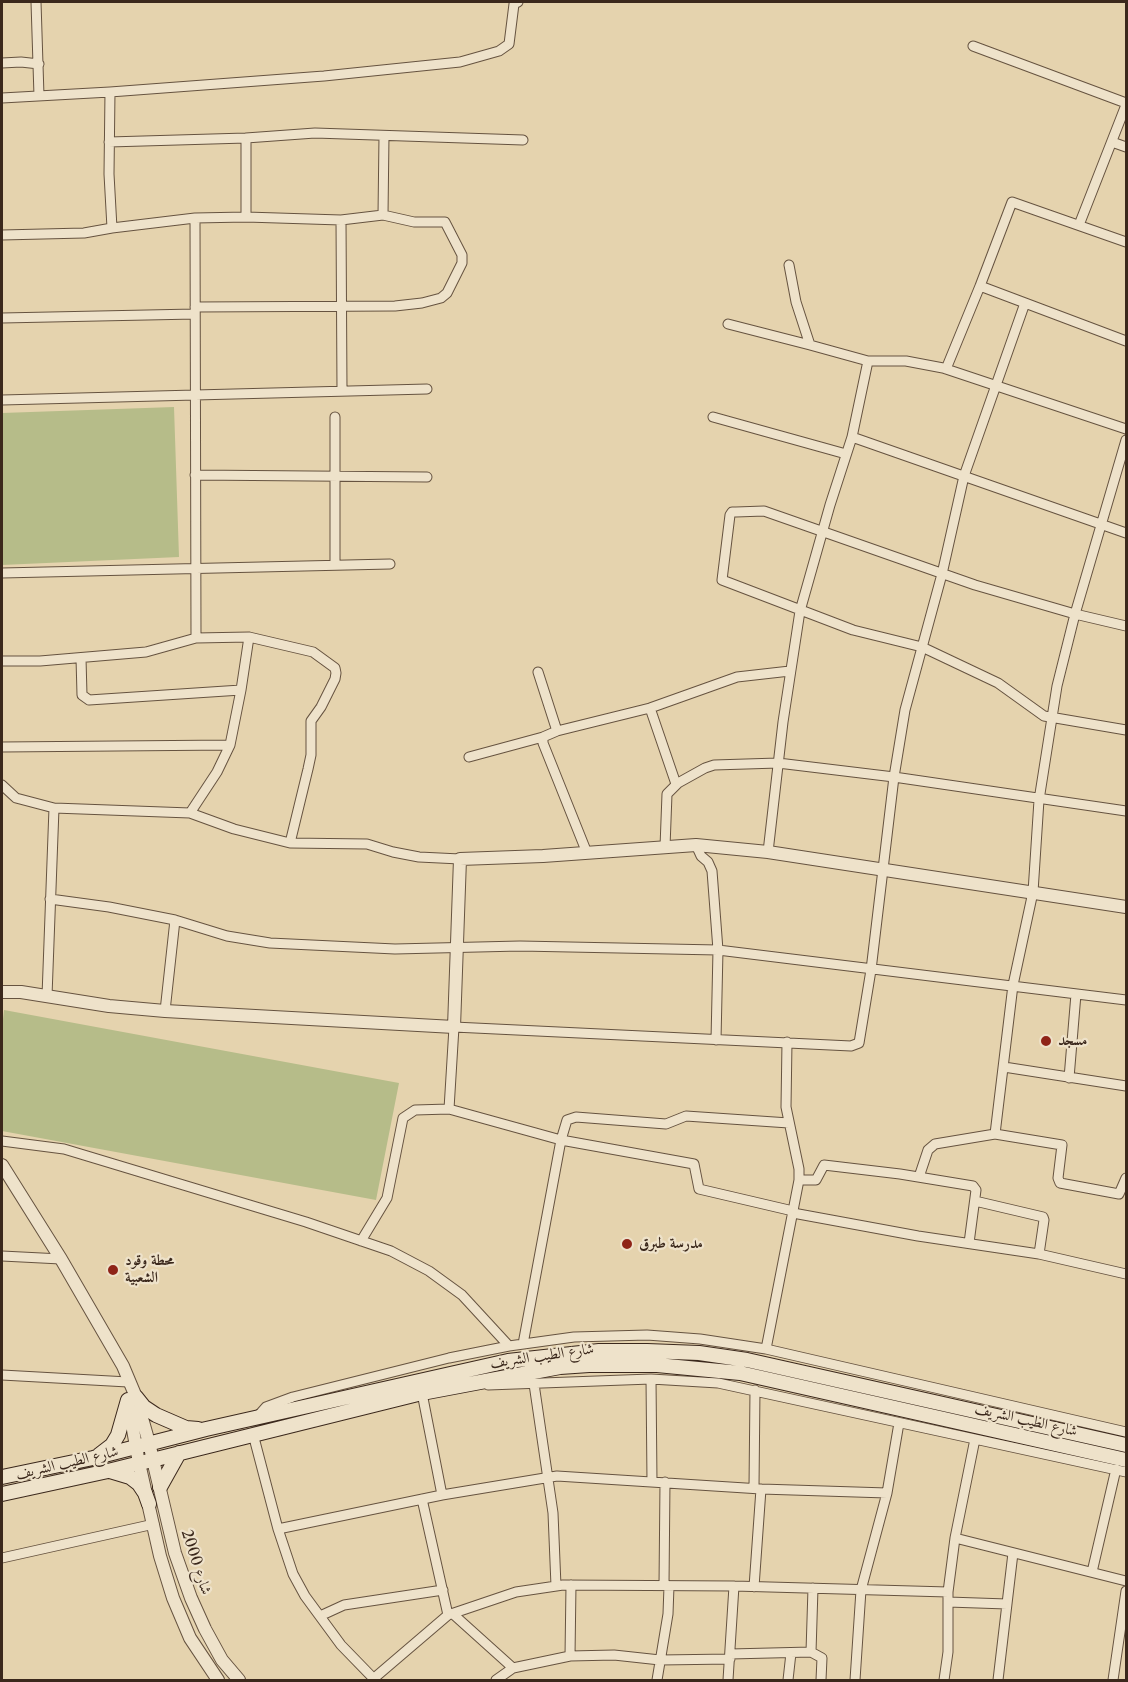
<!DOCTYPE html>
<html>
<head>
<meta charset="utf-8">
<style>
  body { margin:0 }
  #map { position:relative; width:1128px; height:1682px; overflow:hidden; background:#e5d3ae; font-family:"Libre Caslon Text",serif }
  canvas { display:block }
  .frame { position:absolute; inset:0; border:3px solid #3b281c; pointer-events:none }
</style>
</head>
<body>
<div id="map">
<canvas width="1128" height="1682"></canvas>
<div class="frame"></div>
</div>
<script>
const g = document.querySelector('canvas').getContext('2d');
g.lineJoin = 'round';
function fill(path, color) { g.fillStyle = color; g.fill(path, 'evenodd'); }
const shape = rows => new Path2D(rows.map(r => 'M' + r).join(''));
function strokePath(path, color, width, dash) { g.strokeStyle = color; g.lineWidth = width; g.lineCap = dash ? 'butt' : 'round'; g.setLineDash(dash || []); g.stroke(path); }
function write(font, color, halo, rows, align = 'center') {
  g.font = font + ' "Libre Caslon Text",Amiri,serif'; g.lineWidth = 4.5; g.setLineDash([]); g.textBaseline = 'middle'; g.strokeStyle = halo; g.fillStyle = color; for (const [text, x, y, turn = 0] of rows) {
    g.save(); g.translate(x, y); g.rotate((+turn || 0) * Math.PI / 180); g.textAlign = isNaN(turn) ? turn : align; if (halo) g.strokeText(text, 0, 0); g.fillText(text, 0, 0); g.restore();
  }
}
fill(shape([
  [174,407,179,557,2,565,2,413],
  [4,1010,399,1083,376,1200,2,1131,2,1028]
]), '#b6bc89');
const minor = shape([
  [36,2,39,96],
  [973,46,1126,103],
  [2,63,21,62,39,64],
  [2,98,110,92,324,76,460,62,499,51,509,44,514,4,518,2],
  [246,138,315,133,523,140],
  [109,142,246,138,246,217],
  [1112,142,1126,147],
  [383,215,384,136],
  [195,218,196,638],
  [341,220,342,390],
  [1079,225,1126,105],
  [112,228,195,218,246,217,341,220,383,215,414,222,445,222,462,255,462,263,447,293,441,298,422,303,395,306,195,307],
  [2,235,84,233,112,228,109,174,110,92],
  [789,265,796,302,810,345,868,361],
  [980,286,1012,202,1126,242],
  [2,318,195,314],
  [728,324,810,345],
  [946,369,980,286,1126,341],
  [2,400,427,389],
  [335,417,335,565],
  [713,417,846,454],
  [852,437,1126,533],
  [195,475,427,477],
  [2,573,390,564],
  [1126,626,1075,614,975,585,764,511,736,512,732,512,730,515,722,580,853,630,922,647,998,683,1044,716,1126,730],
  [81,658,82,695,89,700,241,690],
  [2,661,40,661,146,652,196,638,249,637,313,652,335,668,336,673,335,679,321,707,311,721,311,755,308,769,290,843],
  [538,672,557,731],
  [650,708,676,784],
  [543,737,543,743,587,853],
  [2,747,230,745],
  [469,757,543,737,557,731,650,708,737,677,790,671],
  [2,785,16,798,54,808,190,813,234,829,290,843,367,844,393,852,419,857,460,859],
  [190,813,217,772,230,745,241,690,249,637],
  [696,845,701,856,708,862,712,871,718,950,716,1040],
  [665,847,667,794,678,783,705,768,714,765,778,763,894,777,1126,811],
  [768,852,783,722,800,611,830,505,852,437,868,361,906,361,943,368,1126,429],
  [50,899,109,907,175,920,227,936,270,943,395,949,520,946,718,950,1126,1000],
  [47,996,54,808],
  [165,1011,175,920],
  [1004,1067,1126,1086],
  [1069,1078,1076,994],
  [995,1134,1062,1145,1058,1178,1060,1183,1119,1194,1126,1178],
  [2,1141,64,1149,306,1222,391,1251,429,1271,462,1295,509,1346],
  [919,1177,928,1150,935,1144,995,1134,1013,985,1033,892,1039,800,1057,686,1075,614,1126,440],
  [799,1180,816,1180,824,1165,900,1174,973,1186,976,1190,969,1243],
  [975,1201,1043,1217,1044,1220,1039,1254],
  [793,1211,699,1189,694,1164,561,1140,449,1109,454,1027,851,1046,859,1043,871,970,894,777,905,710,942,574,964,476,1025,303],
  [793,1213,918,1236,1039,1254,1126,1274],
  [361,1241,387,1198,403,1118,415,1110,449,1109],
  [2,1256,61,1259],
  [523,1344,561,1140,567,1120,576,1117,666,1124,686,1116,789,1123],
  [766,1349,799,1180,799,1169,786,1107,787,1042],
  [2,1375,128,1382],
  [651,1379,652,1482],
  [534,1384,553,1513,556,1586],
  [488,1385,651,1379,718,1383,1126,1472],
  [422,1393,442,1495],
  [258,1416,266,1407,293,1397,449,1358,509,1346,574,1337,647,1335,700,1339,766,1349,1126,1432],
  [253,1434,278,1529,293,1574,305,1596,341,1645,375,1680],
  [754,1487,755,1390],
  [422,1499,448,1615],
  [278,1529,442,1495,557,1476,761,1489,887,1493],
  [955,1538,975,1439],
  [2,1558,154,1524],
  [1092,1572,1116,1469],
  [664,1585,665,1482],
  [754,1587,761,1489],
  [948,1592,955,1538,1126,1581],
  [948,1602,1007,1604],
  [453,1614,513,1668],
  [320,1616,344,1605,443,1590],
  [811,1652,813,1588],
  [730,1654,811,1652,822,1658,821,1680],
  [570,1656,571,1585],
  [372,1680,448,1615,516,1592,563,1585,734,1586,948,1592,948,1652,944,1680],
  [496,1680,513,1668,570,1656,614,1655,660,1660,730,1659],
  [657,1680,668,1614,669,1586],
  [728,1680,734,1586],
  [788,1680,791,1653],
  [855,1680,861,1590,887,1493,899,1423],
  [998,1680,1013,1553],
  [1113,1680,1126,1591]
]);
const tertiary = shape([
  [2,992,21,992,109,1006,165,1011,454,1027,460,859,543,856,696,845,768,852,1126,907],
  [2,1165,61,1259,123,1366,136,1397,149,1443,175,1553,191,1598,205,1629,222,1660,239,1680],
  [128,1402,139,1463,160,1556,173,1598,190,1638,218,1680]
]);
const secondary = shape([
  [136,1397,144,1407,156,1415,186,1428,198,1429],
  [99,1455,112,1445,118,1435,128,1400],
  [110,1471,130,1477,139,1484,145,1493,149,1504],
  [2,1477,93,1458,206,1429,508,1361,599,1351,647,1351,699,1353,747,1360,1126,1445],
  [160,1487,179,1453],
  [2,1494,108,1471,422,1393,560,1367,589,1365,657,1365,740,1373,1126,1460]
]);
strokePath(minor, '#665340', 11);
strokePath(tertiary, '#665340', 14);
strokePath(secondary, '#3b281c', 16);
strokePath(minor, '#eee2ca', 9);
strokePath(tertiary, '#eee2ca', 12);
strokePath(secondary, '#eee2ca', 14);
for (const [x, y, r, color] of [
  [1046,1041,6,"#8f2418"],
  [627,1244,6,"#8f2418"],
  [113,1270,6,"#8f2418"]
]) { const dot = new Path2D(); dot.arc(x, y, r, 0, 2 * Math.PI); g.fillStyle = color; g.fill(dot); strokePath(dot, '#eee2ca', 2); }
write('bold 15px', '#3b281c', '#eee2ca', [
  ["مسجد",1058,1041],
  ["مدرسة طبرق",639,1244],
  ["محطة وقود",125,1261],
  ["الشعبية",125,1278]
], 'left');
write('15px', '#3b281c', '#eee2ca', [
  ["شارع الطيب الشريف",542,1356,-8],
  ["شارع الطيب الشريف",1026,1420,13],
  ["شارع الطيب الشريف",67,1463,-13],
  ["شارع 2000",196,1562,72]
]);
</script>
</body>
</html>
